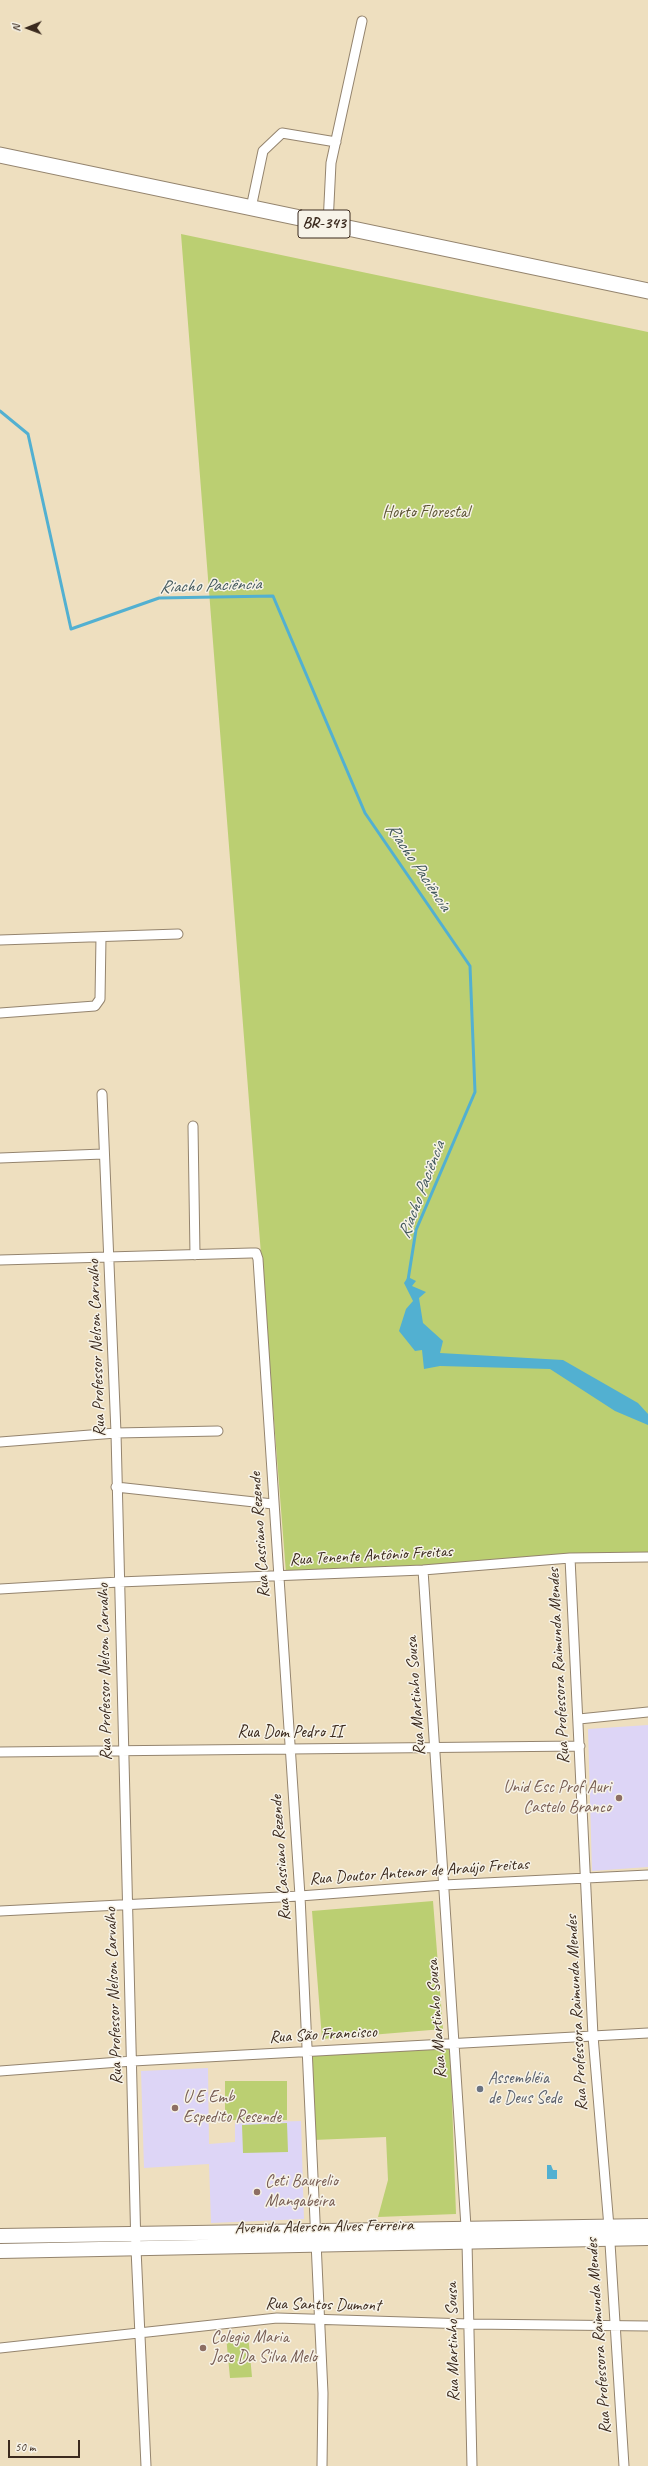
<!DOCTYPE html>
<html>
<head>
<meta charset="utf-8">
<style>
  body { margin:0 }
  #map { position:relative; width:648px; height:2466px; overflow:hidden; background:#eedfbf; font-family:Caveat,sans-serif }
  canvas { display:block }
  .north { position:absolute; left:8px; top:8px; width:40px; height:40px; -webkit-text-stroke:3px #f7f3e8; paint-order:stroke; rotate:269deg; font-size:11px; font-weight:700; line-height:16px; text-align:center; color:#3b2a1e }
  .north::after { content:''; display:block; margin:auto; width:14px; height:18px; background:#3b2a1e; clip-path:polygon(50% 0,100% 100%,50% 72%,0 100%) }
  .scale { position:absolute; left:8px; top:2440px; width:72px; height:18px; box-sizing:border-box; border:2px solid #3b2a1e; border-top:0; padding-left:5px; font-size:12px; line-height:14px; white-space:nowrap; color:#3b2a1e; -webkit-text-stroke:3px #f7f3e8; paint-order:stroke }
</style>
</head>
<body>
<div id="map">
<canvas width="648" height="2466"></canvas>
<div class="north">N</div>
<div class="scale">50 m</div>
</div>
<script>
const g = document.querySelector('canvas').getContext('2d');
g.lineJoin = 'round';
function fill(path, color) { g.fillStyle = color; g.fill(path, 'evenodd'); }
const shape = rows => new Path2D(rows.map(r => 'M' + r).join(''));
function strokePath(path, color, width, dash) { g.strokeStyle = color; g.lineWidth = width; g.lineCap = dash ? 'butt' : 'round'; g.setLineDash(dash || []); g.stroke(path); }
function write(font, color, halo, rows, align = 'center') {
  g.font = font + ' Caveat,sans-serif'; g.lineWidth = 3; g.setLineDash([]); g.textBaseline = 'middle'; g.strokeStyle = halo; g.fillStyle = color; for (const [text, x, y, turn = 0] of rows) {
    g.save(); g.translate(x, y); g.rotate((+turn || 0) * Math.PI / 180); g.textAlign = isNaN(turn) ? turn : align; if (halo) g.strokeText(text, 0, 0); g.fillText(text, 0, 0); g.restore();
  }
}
fill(shape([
  [648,1725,648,1867,592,1871,588,1729],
  [208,2068,209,2144,235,2142,235,2123,301,2121,304,2219,211,2223,209,2164,144,2168,141,2071]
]), '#ddd5f6');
fill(shape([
  [181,234,648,332,648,1554,286,1573],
  [433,1901,443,2029,322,2039,312,1911],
  [450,2044,456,2214,378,2217,388,2180,386,2137,313,2140,310,2049],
  [225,2081,287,2081,287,2120,225,2120],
  [287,2123,288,2152,243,2153,242,2125],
  [248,2334,252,2377,230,2378,226,2336]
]), '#bbcf72');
fill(shape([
  [408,1277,416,1281,412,1286,426,1292,419,1298,423,1323,443,1341,440,1353,563,1360,638,1403,648,1414,648,1425,615,1411,550,1369,440,1366,424,1369,422,1350,415,1351,399,1331,406,1309,413,1301,404,1283],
  [547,2165,551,2165,553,2170,557,2170,557,2179,547,2179]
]), '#52b0d1');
strokePath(shape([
  [0,411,28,434,71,629,159,598,273,596,365,813,470,966,475,1092,416,1230,408,1280]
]), '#52b0d1', 3);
const minor = shape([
  [251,208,263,151,282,133,336,142],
  [328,224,331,163,362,21],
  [0,940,178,934],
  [0,1013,95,1006,100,999,101,937],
  [102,1094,116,1433,136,2249,146,2466],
  [193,1126,195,1255],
  [0,1158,103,1154],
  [0,1260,251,1253,256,1253,258,1259,300,1896,323,2393,322,2466],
  [0,1442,116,1433,218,1431],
  [116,1487,273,1504],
  [570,1558,593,2036,609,2227,624,2466],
  [423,1570,467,2242,472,2466],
  [0,1589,119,1582,423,1570,570,1558,648,1557],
  [579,1719,648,1712],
  [0,1752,580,1746],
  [0,1911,300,1896,444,1885,648,1875],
  [0,2071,133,2061,648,2033],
  [0,2348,277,2318,469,2324,648,2326]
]);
const primary = shape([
  [0,2236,648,2226],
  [0,2251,648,2238]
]);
const trunk = shape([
  [0,155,648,291]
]);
strokePath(minor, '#94846e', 11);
strokePath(primary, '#94846e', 16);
strokePath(trunk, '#94846e', 17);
strokePath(minor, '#fff', 9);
strokePath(primary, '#fff', 14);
strokePath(trunk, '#fff', 15);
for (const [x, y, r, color] of [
  [619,1798,4,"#8d6e63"],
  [480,2089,4,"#6b7280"],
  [175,2108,4,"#8d6e63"],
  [257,2192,4,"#8d6e63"],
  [203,2348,4,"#8d6e63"]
]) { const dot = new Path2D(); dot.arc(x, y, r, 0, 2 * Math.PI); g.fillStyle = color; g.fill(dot); strokePath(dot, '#f7f3e8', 1.5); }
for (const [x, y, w] of [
  [324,224,52]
]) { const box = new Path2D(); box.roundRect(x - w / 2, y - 14, w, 28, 3); g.fillStyle = '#f7f3e8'; g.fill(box); strokePath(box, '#3b2a1e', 1); }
write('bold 16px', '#3b2a1e', null, [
  ["BR-343",324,224]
]);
write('17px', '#5b5333', '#f7f3e8', [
  ["Horto Florestal",426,513]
]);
write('17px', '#3b2a1e', '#f7f3e8', [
  ["Rua Professor Nelson Carvalho",97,1348,-92],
  ["Rua Cassiano Rezende",260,1535,-94],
  ["Rua Tenente Antônio Freitas",371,1556,-3],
  ["Rua Professora Raimunda Mendes",559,1666,-93],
  ["Rua Professor Nelson Carvalho",105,1672,-91],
  ["Rua Martinho Sousa",416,1696,-94],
  ["Rua Dom Pedro II",290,1733],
  ["Rua Cassiano Rezende",281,1858,-94],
  ["Rua Doutor Antenor de Araújo Freitas",419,1872,-4],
  ["Rua Professor Nelson Carvalho",114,1996,-92],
  ["Rua Professora Raimunda Mendes",577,2013,-93],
  ["Rua Martinho Sousa",437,2019,-94],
  ["Rua São Francisco",323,2035,-3],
  ["Avenida Aderson Alves Ferreira",324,2227,-1],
  ["Rua Santos Dumont",323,2305,1],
  ["Rua Professora Raimunda Mendes",599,2336,-94],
  ["Rua Martinho Sousa",453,2342,-91]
]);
write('17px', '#785e54', '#f7f3e8', [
  ["Unid Esc Prof Auri",611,1788,"right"],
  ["Castelo Branco",611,1808,"right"],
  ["U E Emb",183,2098],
  ["Espedito Resende",183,2118],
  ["Ceti Baurelio",265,2182],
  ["Mangabeira",265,2202],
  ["Colegio Maria",211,2338],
  ["Jose Da Silva Melo",211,2358]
], 'left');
write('17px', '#5b616d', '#f7f3e8', [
  ["Assembléia",488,2079],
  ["de Deus Sede",488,2099]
], 'left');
write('italic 18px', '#43595d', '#f7f3e8', [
  ["Riacho Paciência",210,586,-2],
  ["Riacho Paciência",418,867,56],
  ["Riacho Paciência",422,1190,-69]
]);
</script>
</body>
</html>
